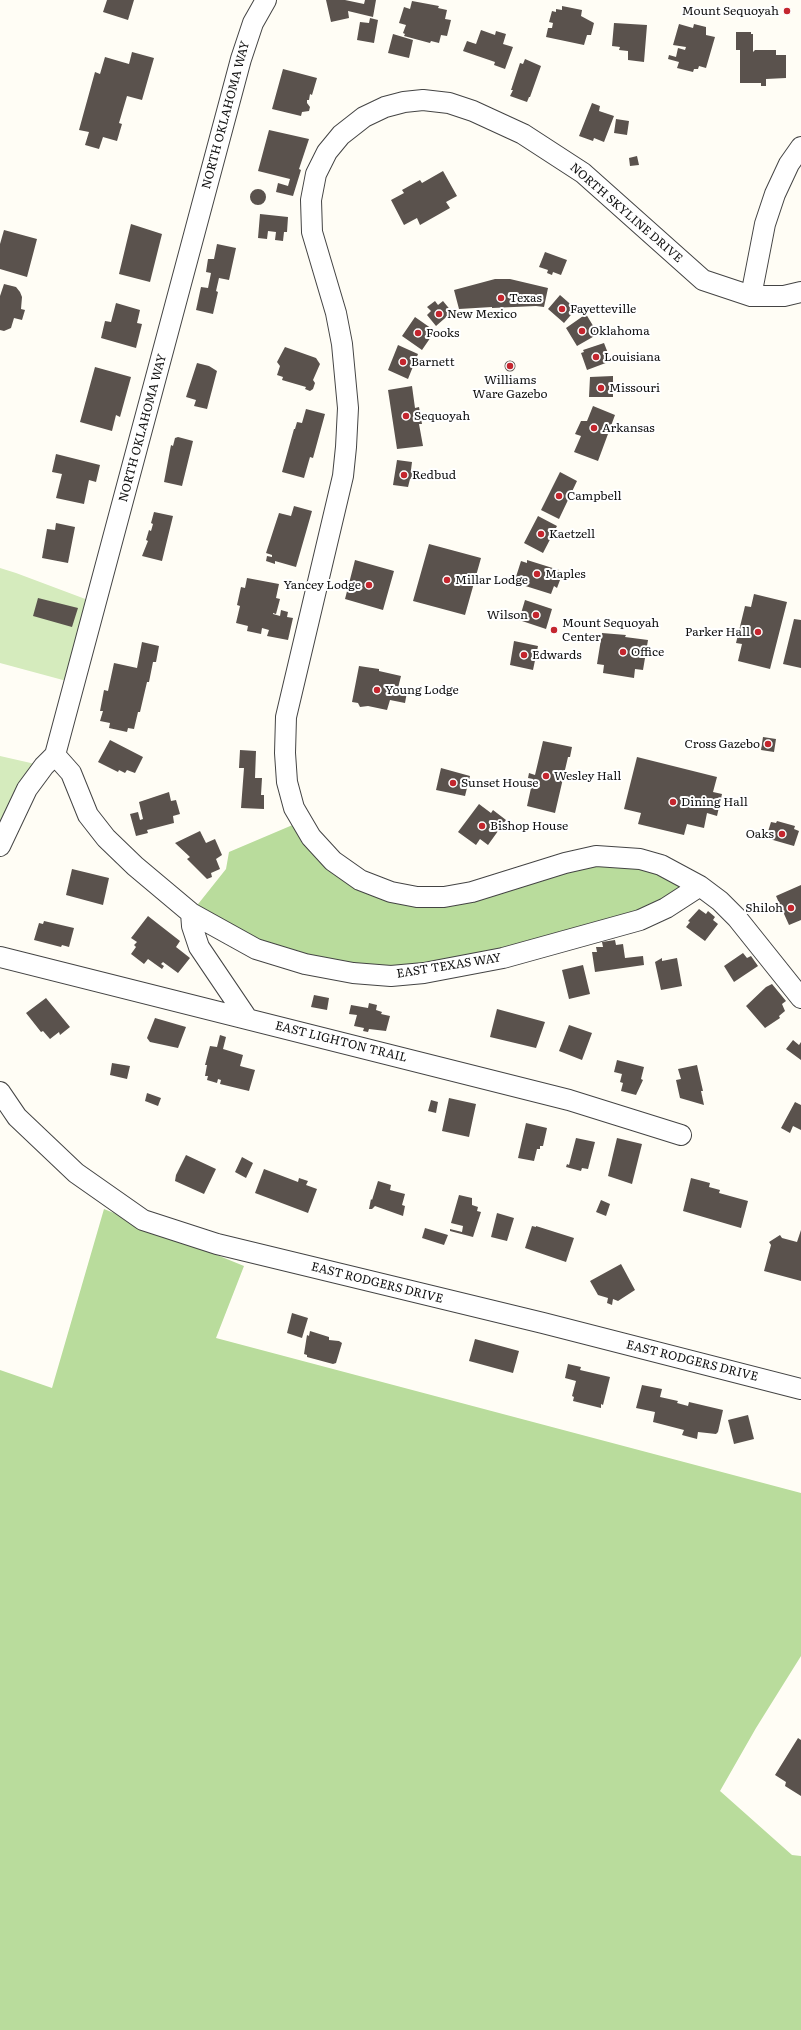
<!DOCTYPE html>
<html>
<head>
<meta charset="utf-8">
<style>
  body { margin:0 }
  canvas { display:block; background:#fffdf5 }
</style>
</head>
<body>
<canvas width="801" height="2030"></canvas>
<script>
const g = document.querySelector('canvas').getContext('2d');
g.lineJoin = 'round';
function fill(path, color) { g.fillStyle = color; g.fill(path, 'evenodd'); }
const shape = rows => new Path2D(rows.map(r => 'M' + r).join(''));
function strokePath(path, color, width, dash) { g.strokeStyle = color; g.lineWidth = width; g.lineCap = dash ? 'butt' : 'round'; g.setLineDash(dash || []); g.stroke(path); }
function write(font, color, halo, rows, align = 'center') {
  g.font = font + ' Literata,serif'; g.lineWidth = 4; g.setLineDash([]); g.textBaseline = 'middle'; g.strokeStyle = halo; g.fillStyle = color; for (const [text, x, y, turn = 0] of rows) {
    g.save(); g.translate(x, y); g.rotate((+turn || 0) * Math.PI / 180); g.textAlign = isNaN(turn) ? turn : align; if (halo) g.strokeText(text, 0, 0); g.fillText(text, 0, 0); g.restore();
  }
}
fill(shape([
  [0,568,16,573,96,603,74,683,0,663],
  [0,756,44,766,0,846]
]), '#d5ebbd');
fill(shape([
  [302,821,333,861,417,897,596,856,700,886,662,910,424,973,305,964,191,913,226,869,229,852],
  [104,1209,244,1266,216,1338,801,1493,801,1656,756,1728,720,1791,792,1855,801,1856,801,2030,0,2030,0,1370,52,1388]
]), '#b9dc9c');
fill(shape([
  [107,0,134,0,128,20,103,12],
  [326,0,345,0,364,4,365,0,376,0,373,17,348,11,349,18,331,22],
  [412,1,439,6,438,8,447,10,445,19,451,20,447,36,441,35,439,43,431,41,430,43,404,36,405,34,403,33,406,25,399,23,404,7,410,9],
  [562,6,582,10,581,16,594,23,591,35,587,35,584,45,546,37,548,28,552,28,553,23,549,22,552,11,556,12,556,9,562,10],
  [370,18,378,20,374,43,357,40,360,22,369,23],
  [614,23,647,25,644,62,628,60,628,51,619,50,620,47,612,46],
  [679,24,693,28,694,24,706,27,706,35,715,37,706,68,699,66,698,69,694,69,693,72,677,68,679,62,668,59,669,55,676,57,678,48,685,50,686,47,673,45],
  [481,30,495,35,496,31,506,34,503,44,513,47,505,69,494,65,495,62,463,51,467,41,476,44],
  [736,32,751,32,751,34,753,34,753,52,755,50,776,50,776,55,786,55,786,78,766,79,766,86,761,86,761,83,740,83,740,50,736,50],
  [393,34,413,40,409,58,388,53],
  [132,52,154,58,142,100,127,96,119,123,122,124,117,141,103,137,99,149,85,145,89,132,79,130,95,72,100,74,105,57,129,64],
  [525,59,541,66,530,97,529,97,527,102,510,96,513,90,511,90,520,63,523,64],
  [283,69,317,78,312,95,310,94,309,100,307,100,307,103,310,107,309,111,302,112,301,116,272,109],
  [592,103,600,106,599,111,614,116,604,142,594,138,593,141,579,136],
  [616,119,629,121,627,135,614,133],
  [269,130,309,139,299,169,301,170,293,196,276,192,278,183,288,186,290,179,258,171],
  [637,156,639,165,630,166,629,158],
  [443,171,457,196,446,202,450,208,420,225,417,218,404,225,391,200,404,193,402,190,420,180,422,183],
  '250 197a8 8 0 1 1 16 0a8 8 0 1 1-16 0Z',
  [260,214,288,217,287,232,284,232,283,241,275,240,276,232,268,231,267,239,258,238],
  [131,224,162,234,150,282,119,274],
  [4,230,37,239,27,277,0,269,0,244],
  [217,244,236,248,229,280,219,278,216,291,218,292,213,314,196,310,201,287,208,288,211,273,206,272,208,259,214,259],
  [545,252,567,260,561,275,553,272,552,275,547,273,548,270,539,267],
  [495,279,510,279,548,288,544,307,536,306,492,308,492,307,459,309,454,290],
  [4,284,16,287,20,292,22,297,21,309,25,310,22,320,14,318,11,328,4,331,0,330,0,296],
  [560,295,576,309,564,323,548,309],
  [435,301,438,305,443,301,452,312,436,326,427,315,431,311,427,307],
  [116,303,140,310,137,323,142,324,136,348,101,338,105,321,111,322],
  [586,314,598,334,577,346,566,328],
  [415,317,435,331,422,350,402,336],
  [604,343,611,361,587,370,581,353,584,352,583,350],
  [398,345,418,354,408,379,388,370],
  [285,347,316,358,320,364,313,380,315,383,313,389,310,391,305,389,306,387,282,380,283,377,277,375,280,366,277,362],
  '504.5 366a5.5 5.5 0 1 1 11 0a5.5 5.5 0 1 1-11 0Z',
  [197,363,209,366,217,371,207,409,194,406,196,400,186,397],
  [95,367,131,377,120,417,116,415,112,431,80,422],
  [613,376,613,397,589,397,590,377],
  [412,386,415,408,419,407,422,424,419,424,423,446,397,449,388,390],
  [593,406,615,415,598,461,574,452,581,436,575,434,581,421,587,421],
  [306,409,325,414,313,458,310,457,304,478,282,472,294,429,295,429,297,422,302,423],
  [178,437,193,441,182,486,164,482,171,445,173,446,175,438],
  [56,454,100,465,96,482,89,480,84,504,56,498,62,474,52,472],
  [397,460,412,462,411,470,415,470,413,479,410,479,408,487,393,485],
  [560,472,577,481,559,519,541,510],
  [294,506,312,511,296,567,275,561,275,564,266,561,267,556,272,557,272,555,266,553,279,513,291,516],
  [154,512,173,516,162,561,142,556,148,541,146,540,149,530,151,531,153,524,151,523],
  [538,516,557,526,543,553,524,543],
  [56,523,75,527,68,563,42,558,47,529,55,530],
  [429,544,481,558,465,615,413,601],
  [355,560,394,571,383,610,345,599],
  [527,560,559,570,556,578,560,580,557,588,554,586,551,594,519,584,520,581,515,580,521,561,527,563],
  [247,578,279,584,276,598,280,599,276,614,273,613,273,614,280,616,281,610,288,612,287,617,293,618,288,640,267,636,269,630,262,628,261,634,247,631,248,626,236,623,240,606,237,605,241,587,245,588],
  [754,594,787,602,770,669,738,661,742,644,736,643,745,606,751,607],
  [38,598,78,608,72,627,33,616],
  [525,600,552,609,546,629,519,620],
  [794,619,801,620,801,668,783,664],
  [602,633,626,635,625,637,648,640,643,670,635,669,634,678,603,673,604,665,597,664],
  [514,641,538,646,533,670,510,665],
  [142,642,159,646,156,662,153,662,149,682,147,682,140,712,138,712,134,729,128,728,127,732,109,728,110,723,100,721,103,711,100,711,104,690,108,691,114,663,137,668],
  [359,666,379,669,379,671,401,676,398,688,400,688,400,691,407,692,405,703,390,700,387,710,368,706,360,707,358,703,352,702],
  [763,737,776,739,774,752,761,750],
  [110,740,143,757,135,773,127,770,125,773,119,770,118,772,98,762],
  [543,741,572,747,570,757,568,757,555,813,527,806,533,779,528,778,529,773,535,775],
  [240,750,256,751,255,778,262,778,261,795,264,795,264,809,241,808,244,768,239,768],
  [637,757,717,777,713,792,722,794,717,816,707,813,704,828,687,824,684,835,638,824,641,813,624,809],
  [441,768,470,776,465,796,436,790],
  [169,792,171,801,176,800,180,814,173,816,174,823,147,830,148,833,136,836,130,814,138,812,140,820,143,819,139,802],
  [479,804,491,813,493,810,506,820,488,845,480,839,476,845,458,832],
  [777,821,795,826,794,829,799,831,794,846,766,838,771,822,776,823],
  [200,831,206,843,215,839,222,855,216,859,220,869,211,873,212,877,207,879,187,859,190,857,175,843],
  [72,869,109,878,103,905,66,895],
  [801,885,801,920,789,925,776,896],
  [699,909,706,914,708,911,715,917,713,920,718,924,705,941,686,927,690,922,688,921],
  [148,916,180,941,176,947,190,958,178,973,163,962,161,964,164,966,162,969,148,959,144,964,131,954,136,947,134,945,137,942,131,938],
  [44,921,74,928,69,947,62,945,61,947,34,940,39,923,43,924],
  [615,940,616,945,623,944,625,958,643,956,644,965,595,972,592,952,597,952,596,947,603,947,602,942],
  [743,953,747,958,751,956,758,966,734,982,724,966],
  [662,958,662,961,677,958,682,986,661,990,655,962],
  [583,965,590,994,569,999,562,970],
  [772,984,786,1001,782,1004,785,1011,779,1016,780,1018,765,1028,746,1006,766,987],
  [314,995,329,998,327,1010,311,1007],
  [46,998,70,1027,60,1035,59,1032,50,1039,43,1031,41,1032,26,1013],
  [369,1003,377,1005,376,1010,382,1012,381,1014,390,1016,386,1031,369,1029,368,1032,363,1031,364,1028,354,1026,357,1015,349,1014,351,1005,368,1008],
  [497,1009,545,1022,536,1048,490,1037],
  [155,1018,186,1027,178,1048,150,1042,147,1038],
  [569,1025,592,1033,582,1060,559,1051],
  [220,1035,226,1037,223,1049,243,1055,240,1066,255,1070,249,1091,220,1084,221,1080,218,1079,217,1083,207,1080,208,1076,205,1076,207,1065,205,1065,210,1046,217,1047],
  [793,1040,799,1045,801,1042,801,1060,786,1049],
  [617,1060,644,1067,641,1079,643,1080,636,1095,621,1091,623,1083,620,1082,622,1074,614,1072],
  [112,1063,130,1066,127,1079,110,1075],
  [697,1065,703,1091,701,1091,704,1105,680,1098,676,1080,681,1079,678,1069],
  [147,1093,161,1098,158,1106,145,1101],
  [449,1098,476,1104,469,1137,442,1131],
  [431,1100,438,1102,436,1113,428,1111],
  [795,1102,801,1105,801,1130,793,1126,790,1133,781,1128],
  [526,1123,547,1128,543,1146,540,1146,540,1149,537,1149,534,1161,518,1158],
  [576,1138,595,1142,588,1169,582,1168,581,1171,566,1167,567,1164,569,1165],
  [617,1138,642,1144,632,1184,608,1176],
  [186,1155,216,1169,204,1194,175,1181,176,1175],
  [242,1157,253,1163,246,1178,235,1172],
  [264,1169,298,1182,299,1178,308,1181,306,1185,317,1189,308,1213,255,1193],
  [691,1178,710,1183,709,1187,720,1190,719,1193,748,1201,741,1228,683,1211],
  [378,1181,391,1185,390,1190,405,1194,402,1205,405,1206,403,1216,375,1206,372,1209,369,1209,371,1199,372,1200],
  [459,1195,472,1198,472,1205,478,1207,477,1211,481,1212,473,1237,450,1231,450,1229,462,1232,463,1226,451,1223],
  [601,1200,610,1204,606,1216,596,1212],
  [497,1213,514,1218,507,1241,491,1237],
  [532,1226,536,1227,536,1226,574,1238,566,1262,525,1248],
  [425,1228,448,1235,444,1245,422,1238],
  [801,1230,801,1281,764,1271,771,1245,769,1242,780,1235,782,1238,797,1242],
  [621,1264,635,1290,618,1301,613,1299,612,1305,607,1303,608,1298,598,1295,590,1281],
  [292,1313,308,1318,302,1338,287,1333],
  [310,1331,329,1337,329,1340,339,1341,342,1343,336,1363,333,1364,307,1357,307,1355,304,1354,307,1335,309,1336],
  [475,1339,519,1351,513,1373,469,1361],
  [568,1364,581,1367,580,1370,610,1377,603,1405,601,1404,601,1408,573,1401,574,1397,572,1396,576,1381,565,1378],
  [642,1385,662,1389,660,1397,678,1401,677,1403,688,1406,689,1402,723,1410,718,1432,716,1434,698,1432,697,1439,682,1435,684,1430,653,1422,655,1412,636,1408],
  [748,1415,754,1439,734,1444,728,1420],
  [798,1738,801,1740,801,1796,785,1786,786,1782,775,1775]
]), '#5a524d');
const minor = shape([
  [801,292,784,296,751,296,703,280,583,173,523,134,473,111,449,103,423,100,404,102,385,107,364,117,341,135,327,152,316,174,311,200,312,232,336,313,342,344,348,408,346,447,343,476,286,717,285,753,287,782,294,808,311,837,333,861,360,880,391,892,417,897,444,897,472,892,565,863,596,856,640,859,661,865,700,886,720,901,737,918,801,998],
  [751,296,765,224,775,194,789,164,801,147],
  [55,755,71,773,88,815,106,838,135,866,191,913,256,949,305,964,353,973,391,976,424,973,503,958,640,920,666,908,700,886],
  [0,846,27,789,44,766,55,755,241,59,253,23,266,0],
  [191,913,192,926,199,947,247,1018],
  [0,957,569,1100,681,1135],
  [0,1092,17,1117,76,1173,143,1220,217,1244,543,1323,801,1389]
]);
strokePath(minor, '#444', 22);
strokePath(minor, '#fff', 20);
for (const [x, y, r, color] of [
  [787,11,4,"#c4262e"],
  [501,298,4,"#c4262e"],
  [562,309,4,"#c4262e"],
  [439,314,4,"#c4262e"],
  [582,331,4,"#c4262e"],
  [418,333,4,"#c4262e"],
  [596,357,4,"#c4262e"],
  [403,362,4,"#c4262e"],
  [510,366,4,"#c4262e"],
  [601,388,4,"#c4262e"],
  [406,416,4,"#c4262e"],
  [594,428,4,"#c4262e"],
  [404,475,4,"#c4262e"],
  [559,496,4,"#c4262e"],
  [541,534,4,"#c4262e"],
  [537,574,4,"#c4262e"],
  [447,580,4,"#c4262e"],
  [369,585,4,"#c4262e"],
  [536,615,4,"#c4262e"],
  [554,630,4,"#c4262e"],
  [758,632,4,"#c4262e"],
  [623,652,4,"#c4262e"],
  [524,655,4,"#c4262e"],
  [377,690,4,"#c4262e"],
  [768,744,4,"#c4262e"],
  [546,776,4,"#c4262e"],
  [453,783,4,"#c4262e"],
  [673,802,4,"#c4262e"],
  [482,826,4,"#c4262e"],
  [782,834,4,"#c4262e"],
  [791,908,4,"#c4262e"]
]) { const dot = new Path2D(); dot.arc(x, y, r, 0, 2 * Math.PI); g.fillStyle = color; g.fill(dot); strokePath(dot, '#fff', 1.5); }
write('12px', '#111', '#fff', [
  ["Mount Sequoyah",779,11,"right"],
  ["Texas",509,298],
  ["Fayetteville",570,309],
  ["New Mexico",447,314],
  ["Oklahoma",590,331],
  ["Fooks",426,333],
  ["Louisiana",604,357],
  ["Barnett",411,362],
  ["Williams",510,380,"center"],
  ["Ware Gazebo",510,394,"center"],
  ["Missouri",609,388],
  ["Sequoyah",414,416],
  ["Arkansas",602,428],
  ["Redbud",412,475],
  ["Campbell",567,496],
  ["Kaetzell",549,534],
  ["Maples",545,574],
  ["Millar Lodge",455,580],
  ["Yancey Lodge",361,585,"right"],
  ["Wilson",528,615,"right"],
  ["Mount Sequoyah",562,623],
  ["Center",562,637],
  ["Parker Hall",750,632,"right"],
  ["Office",631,652],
  ["Edwards",532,655],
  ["Young Lodge",385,690],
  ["Cross Gazebo",760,744,"right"],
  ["Wesley Hall",554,776],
  ["Sunset House",461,783],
  ["Dining Hall",681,802],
  ["Bishop House",490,826],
  ["Oaks",774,834,"right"],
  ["Shiloh",783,908,"right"]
], 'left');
write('12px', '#111', '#fff', [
  ["NORTH OKLAHOMA WAY",226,115,-75],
  ["NORTH SKYLINE DRIVE",626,213,41],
  ["NORTH OKLAHOMA WAY",143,428,-75],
  ["EAST TEXAS WAY",449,966,-9],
  ["EAST LIGHTON TRAIL",341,1042,14],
  ["EAST RODGERS DRIVE",377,1283,14],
  ["EAST RODGERS DRIVE",692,1361,14]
]);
</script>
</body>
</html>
